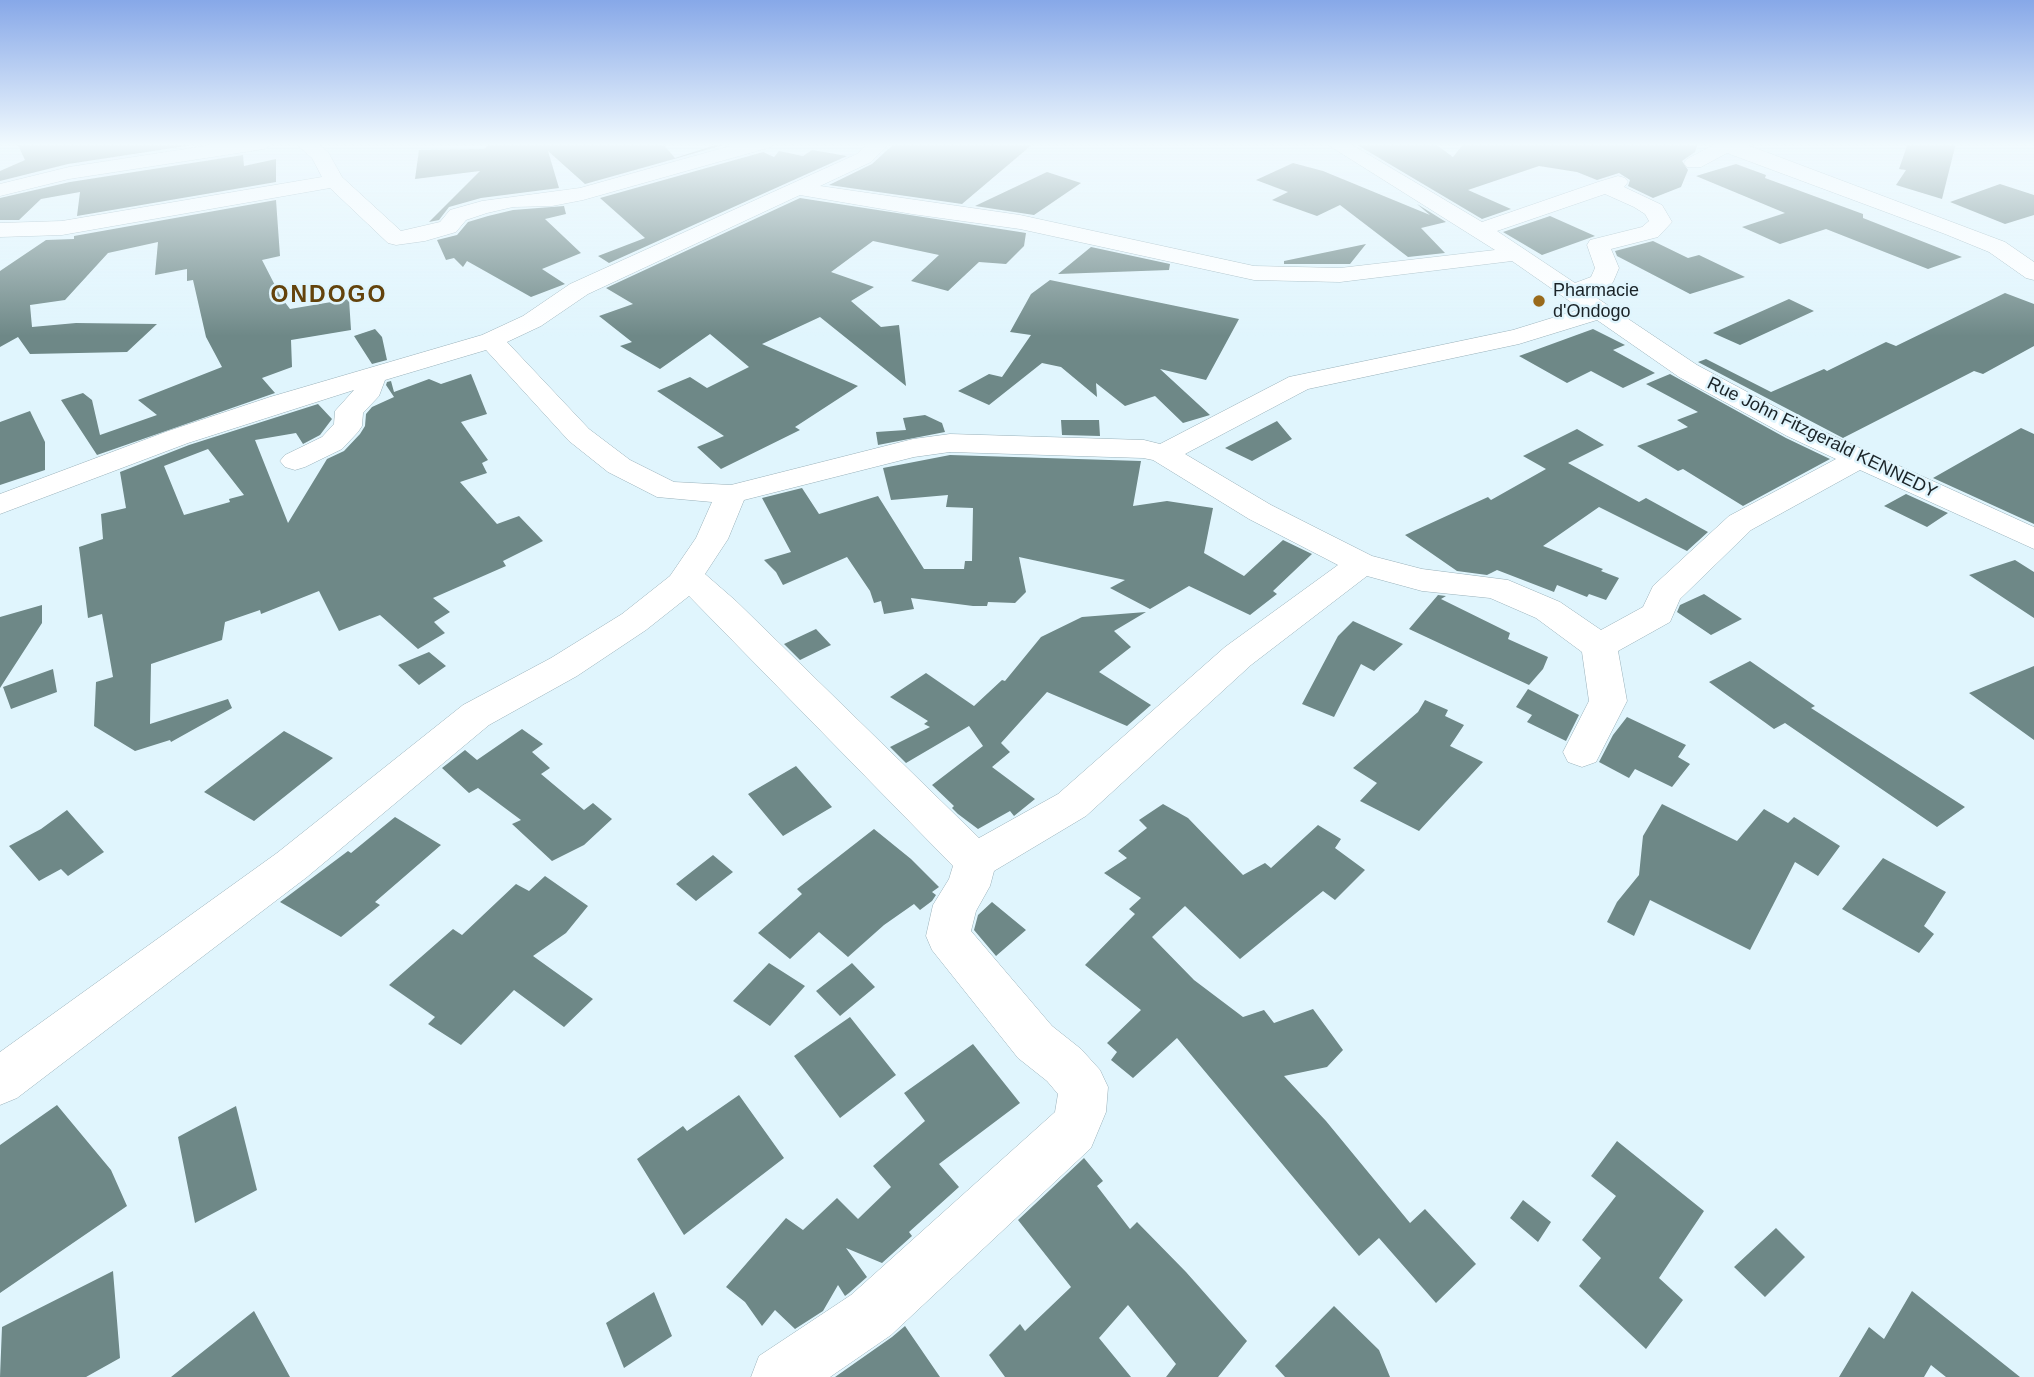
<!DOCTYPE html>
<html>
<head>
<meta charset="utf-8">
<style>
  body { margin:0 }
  canvas { display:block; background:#e0f5fd }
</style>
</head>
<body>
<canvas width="2034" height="1377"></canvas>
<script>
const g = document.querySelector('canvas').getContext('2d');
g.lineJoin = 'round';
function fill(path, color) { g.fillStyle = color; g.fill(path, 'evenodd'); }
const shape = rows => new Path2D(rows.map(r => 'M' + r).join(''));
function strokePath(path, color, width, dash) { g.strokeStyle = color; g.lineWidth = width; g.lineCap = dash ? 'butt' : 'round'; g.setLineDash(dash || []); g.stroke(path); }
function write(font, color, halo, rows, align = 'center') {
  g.font = font + ' Helvetica,sans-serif'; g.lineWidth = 5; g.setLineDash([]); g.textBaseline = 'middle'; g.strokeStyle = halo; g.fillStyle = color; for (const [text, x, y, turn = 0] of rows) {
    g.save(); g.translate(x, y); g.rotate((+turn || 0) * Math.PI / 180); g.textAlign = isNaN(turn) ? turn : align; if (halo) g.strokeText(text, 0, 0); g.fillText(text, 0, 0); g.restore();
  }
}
fill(shape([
  [17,143,206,143,68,164,0,181,0,171,25,160],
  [491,143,662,143,675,158,721,143,731,143,585,184,548,151,559,188,481,198,449,207,439,220,429,222,480,171,415,179,419,150,484,149],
  [895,143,1034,143,962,204,829,185,872,164],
  [1354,143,1434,143,1453,157,1464,143,1698,143,1695,152,1682,161,1688,170,1681,187,1653,198,1628,186,1630,180,1619,173,1597,180,1577,172,1539,166,1468,190,1511,209,1482,219],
  [1908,143,1956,143,1942,199,1896,185,1906,170,1899,169],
  [812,150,847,156,609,263,598,256,645,238,600,198,763,152,774,157,779,151,803,156],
  [243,155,244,166,276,159,276,182,77,216,80,192,41,199,19,220,0,220,0,198,70,182],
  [1293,163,1323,171,1430,215,1417,204,1446,222,1421,228,1445,253,1408,257,1340,205,1317,216,1272,200,1288,192,1256,180],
  [1736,164,1766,175,1765,178,1863,214,1863,218,1962,257,1928,269,1826,229,1780,244,1742,227,1785,213,1696,176],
  [1047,172,1081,183,1034,215,975,206],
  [2000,184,2034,195,2034,215,2005,224,1950,202],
  [800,198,1020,232,1026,233,1024,246,1006,264,979,262,948,291,911,281,939,255,873,241,831,272,874,287,851,301,881,327,899,325,906,386,820,317,762,344,858,386,795,427,800,430,721,469,697,447,724,436,657,391,690,377,707,388,749,367,710,334,660,369,620,346,632,342,599,316,633,304,606,288],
  [276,200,280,256,262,260,281,297,290,309,349,299,351,330,291,340,292,367,262,378,275,393,97,455,61,400,83,393,92,400,100,435,157,415,138,400,222,367,206,337,193,280,187,281,187,269,155,275,158,242,108,253,65,300,30,305,32,327,76,323,157,324,127,352,30,354,18,337,0,347,0,271,46,240,74,239,74,236],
  [564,206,566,214,545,219,581,253,542,269,565,284,531,297,467,261,463,267,454,258,446,260,437,240,457,235,468,222,488,216,513,210],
  [1550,216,1595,236,1542,255,1503,232],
  [1653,241,1688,258,1699,255,1745,277,1690,294,1617,256,1615,251],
  [1366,244,1350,264,1284,264,1284,261],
  [1091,247,1170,264,1169,270,1058,274],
  [1050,280,1239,319,1206,380,1160,369,1210,415,1183,423,1155,396,1125,406,1096,383,1097,397,1061,367,1042,363,989,405,958,391,989,374,1002,377,1031,335,1010,332,1031,294],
  [2005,293,2034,304,2034,346,1983,374,1974,371,1843,438,1698,362,1706,359,1771,392,1824,369,1827,371,1886,342,1896,346],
  [1789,299,1814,311,1740,345,1713,333],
  [375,329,382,337,387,360,372,364,354,336],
  [1593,329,1625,345,1613,350,1655,373,1623,388,1591,371,1567,383,1519,356],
  [471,374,487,414,461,422,488,460,482,463,487,473,460,482,497,524,519,516,543,541,503,561,506,566,433,598,450,612,434,622,445,633,418,649,380,615,339,631,319,591,261,614,260,610,225,622,222,640,151,664,150,724,228,699,232,708,171,742,170,740,135,751,94,726,96,682,113,677,102,614,88,618,79,547,103,539,101,514,126,508,120,472,189,445,318,404,332,419,320,435,303,444,296,433,255,440,288,523,327,459,344,451,360,434,365,426,366,414,372,407,394,397,386,385,387,382,391,381,394,392,429,379,441,384],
  [208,449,244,495,229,499,230,502,184,515,164,466],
  [1670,374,1786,438,1830,459,1743,506,1683,469,1678,471,1637,446,1688,427,1677,420,1698,412,1646,384],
  [30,411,45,442,45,470,0,485,0,422],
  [925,415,942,423,945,432,878,445,876,432,906,430,903,418],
  [1061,420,1099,420,1100,436,1062,435],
  [1277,421,1292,439,1252,461,1225,448],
  [2021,428,2034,434,2034,524,1933,478],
  [1577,429,1604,445,1568,463,1639,502,1646,498,1708,532,1687,551,1599,507,1543,546,1603,569,1601,571,1619,578,1606,600,1589,594,1587,597,1557,585,1554,592,1497,570,1487,575,1457,571,1405,535,1488,497,1491,500,1546,469,1523,456],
  [950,455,1141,461,1133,506,1167,501,1213,508,1204,553,1244,576,1283,540,1312,554,1273,591,1277,594,1250,615,1189,586,1150,609,1110,588,1125,580,1019,557,1026,592,1015,603,988,602,987,606,973,606,911,598,914,609,884,614,881,601,874,603,870,591,847,557,783,585,776,572,764,560,791,552,762,498,802,488,819,514,878,496,924,569,964,569,965,561,972,561,973,508,946,507,948,495,891,500,883,468],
  [1906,494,1948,513,1927,527,1884,506],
  [2015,560,2034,572,2034,618,1969,575],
  [1704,594,1742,619,1711,635,1677,612,1680,605],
  [1438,595,1446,596,1441,599,1510,633,1508,639,1548,657,1543,669,1529,685,1409,629],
  [42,605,42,623,0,688,0,617],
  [1146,612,1114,631,1131,647,1099,672,1151,705,1127,726,1047,692,1001,743,1010,752,992,767,1035,799,1014,816,1010,811,978,829,958,814,952,808,954,806,932,785,983,746,969,726,906,763,890,747,930,727,924,724,928,721,890,697,926,673,974,706,1002,680,1005,681,1041,637,1082,617],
  [1353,621,1403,644,1374,671,1361,664,1334,717,1302,704,1338,636],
  [816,629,831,645,800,660,784,644],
  [429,652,446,666,419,685,398,665],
  [1750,661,1815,706,1811,708,1965,807,1937,827,1785,723,1774,729,1709,682],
  [2034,666,2034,740,1969,693],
  [53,669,57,692,11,709,3,687],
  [1528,689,1579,715,1566,741,1527,722,1532,715,1516,707],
  [1425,700,1448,710,1445,716,1464,725,1450,746,1483,762,1419,831,1360,801,1377,783,1353,768,1418,712],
  [1627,717,1686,745,1678,757,1690,764,1672,787,1635,769,1629,778,1599,762,1613,735],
  [522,729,543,744,532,752,550,768,541,774,584,810,593,803,612,819,584,845,552,861,512,824,521,820,478,788,469,793,442,768,465,750,477,760],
  [284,731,333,758,254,821,204,792],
  [796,766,832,807,783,836,748,794],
  [1163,804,1188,818,1243,875,1265,863,1271,868,1318,825,1341,839,1335,848,1365,870,1335,900,1323,891,1240,959,1185,906,1152,937,1194,980,1243,1017,1264,1010,1274,1023,1313,1009,1343,1050,1327,1067,1284,1076,1326,1121,1410,1223,1425,1209,1476,1264,1436,1303,1379,1238,1359,1256,1177,1038,1133,1078,1111,1060,1117,1052,1107,1043,1141,1010,1085,965,1135,914,1129,909,1141,898,1104,873,1127,858,1118,851,1147,828,1139,820],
  [1662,804,1737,841,1764,809,1788,823,1794,817,1840,846,1818,876,1795,862,1750,950,1650,900,1634,936,1607,922,1617,902,1639,875,1643,836],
  [67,810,104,852,68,876,61,869,39,881,9,846,41,829],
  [395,817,441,845,375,902,380,905,341,937,280,902,348,851,351,853],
  [874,829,911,859,939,887,932,892,936,895,932,901,920,910,914,904,884,925,848,957,819,932,790,959,758,933,802,894,797,889],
  [713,855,733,872,696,901,676,884],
  [1883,858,1946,892,1924,926,1934,934,1919,953,1842,909],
  [545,876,588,906,566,933,533,956,593,999,564,1027,514,990,461,1045,428,1024,435,1017,389,985,453,929,462,935,516,884,529,891],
  [992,902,1026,930,996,956,974,930,978,915],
  [769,963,805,986,770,1026,733,1001],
  [852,963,875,987,840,1016,816,991],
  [850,1017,896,1075,840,1118,794,1056],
  [973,1044,1020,1103,939,1164,959,1187,909,1232,912,1236,882,1263,846,1248,867,1277,849,1293,845,1296,838,1285,823,1311,795,1329,775,1310,762,1326,745,1302,726,1287,786,1218,803,1230,837,1198,858,1219,891,1187,873,1166,925,1121,904,1093],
  [739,1095,784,1158,684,1235,637,1159,683,1126,687,1131],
  [57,1105,111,1170,127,1206,0,1293,0,1145],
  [236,1106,257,1190,195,1223,178,1137],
  [1617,1141,1704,1211,1659,1278,1683,1300,1646,1349,1579,1286,1601,1258,1582,1240,1616,1196,1591,1176],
  [1084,1158,1103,1181,1097,1186,1130,1229,1137,1222,1186,1272,1247,1341,1218,1377,1166,1377,1176,1364,1128,1305,1099,1338,1131,1377,1005,1377,989,1355,1020,1324,1025,1331,1071,1287,1018,1220],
  [1523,1200,1551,1222,1538,1242,1510,1218],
  [1776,1228,1805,1257,1765,1297,1734,1267],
  [113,1271,120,1358,86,1377,0,1377,2,1327],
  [1912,1291,2020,1377,1946,1377,1931,1365,1924,1377,1839,1377,1869,1327,1884,1339],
  [654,1292,672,1336,624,1368,606,1323],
  [1334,1306,1379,1350,1390,1377,1285,1377,1275,1366],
  [254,1311,290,1377,171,1377],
  [905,1326,940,1377,835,1377,892,1337]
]), '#6e8887');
const minor = shape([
  [224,143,274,143,264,149,69,179,0,196,0,184,69,167,224,143],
  [295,143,317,143,328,152,342,177,401,231,440,222,450,210,482,201,580,188,741,143,774,143,771,147,583,200,552,206,513,207,487,213,466,220,456,232,425,241,396,245,388,243,330,188,62,235,0,237,0,223,62,221,322,177,312,158,295,143],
  [868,143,890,143,871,162,820,186,1020,215,1254,266,1340,268,1495,250,1325,143,1349,143,1482,222,1598,182,1618,176,1625,178,1628,182,1624,187,1662,205,1672,222,1658,237,1611,249,1619,268,1613,282,1609,287,1591,294,1697,365,1807,424,2034,527,2034,549,1860,470,1751,530,1680,599,1670,622,1618,651,1627,701,1596,762,1582,767,1568,762,1563,752,1589,701,1582,652,1536,618,1490,598,1422,591,1367,576,1251,665,1086,816,994,871,990,886,976,911,971,931,1052,1026,1081,1049,1100,1070,1108,1087,1106,1112,1091,1148,891,1335,830,1377,751,1377,759,1356,851,1295,1055,1112,1058,1094,1047,1081,1018,1058,932,950,926,936,933,905,949,879,953,866,689,596,646,630,577,676,489,725,307,877,17,1098,0,1105,0,1052,277,853,463,705,551,658,622,614,670,576,696,538,712,502,657,497,608,472,569,441,486,350,385,380,379,396,363,413,362,426,358,432,342,449,305,467,295,470,285,467,280,461,285,455,322,437,334,424,335,411,354,390,188,443,0,514,0,494,168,431,270,397,482,335,523,316,570,284,857,154,868,143],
  [1605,194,1634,207,1645,214,1649,221,1642,227,1590,240,1587,245,1595,268,1591,277,1575,283,1497,231,1605,194],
  [800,195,912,214,1020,229,1254,280,1340,282,1512,261,1581,309,1513,330,1289,377,1160,444,1144,440,950,434,913,439,731,485,674,482,630,460,589,429,507,342,541,326,588,294,800,195],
  [1597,320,1679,377,1787,436,1836,459,1729,516,1653,586,1643,607,1601,630,1560,602,1508,580,1422,569,1372,556,1271,505,1185,454,1308,389,1519,344,1597,320],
  [950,452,1143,458,1153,460,1249,519,1338,565,1225,647,1058,794,979,838,736,601,705,574,728,539,744,500,914,457,950,452],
  [1717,143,1742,143,2005,242,2034,262,2034,280,2026,278,1989,252,1945,234,1727,153,1701,167,1687,167,1684,163,1687,159,1717,143]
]);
strokePath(minor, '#99b1ba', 1);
fill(minor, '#fff');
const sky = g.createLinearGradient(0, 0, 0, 336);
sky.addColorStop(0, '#87a8e8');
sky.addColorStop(0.43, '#f1fafe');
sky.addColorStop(1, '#f1fafe00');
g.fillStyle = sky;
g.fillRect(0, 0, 2034, 336);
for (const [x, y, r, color] of [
  [1539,301,7,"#996a1b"]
]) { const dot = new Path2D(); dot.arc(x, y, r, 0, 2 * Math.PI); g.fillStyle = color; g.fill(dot); strokePath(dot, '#e0f5fd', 2.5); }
write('18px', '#1a2327', '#e0f5fd', [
  ["Pharmacie",1553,291],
  ["d'Ondogo",1553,312]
], 'left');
write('18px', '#1a2327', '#e0f5fd', [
  ["Rue John Fitzgerald KENNEDY",1822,438,26]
]);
g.letterSpacing = '2px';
write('bold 23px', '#64430c', '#e0f5fd', [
  ["ONDOGO",329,296]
]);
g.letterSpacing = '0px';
</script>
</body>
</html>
